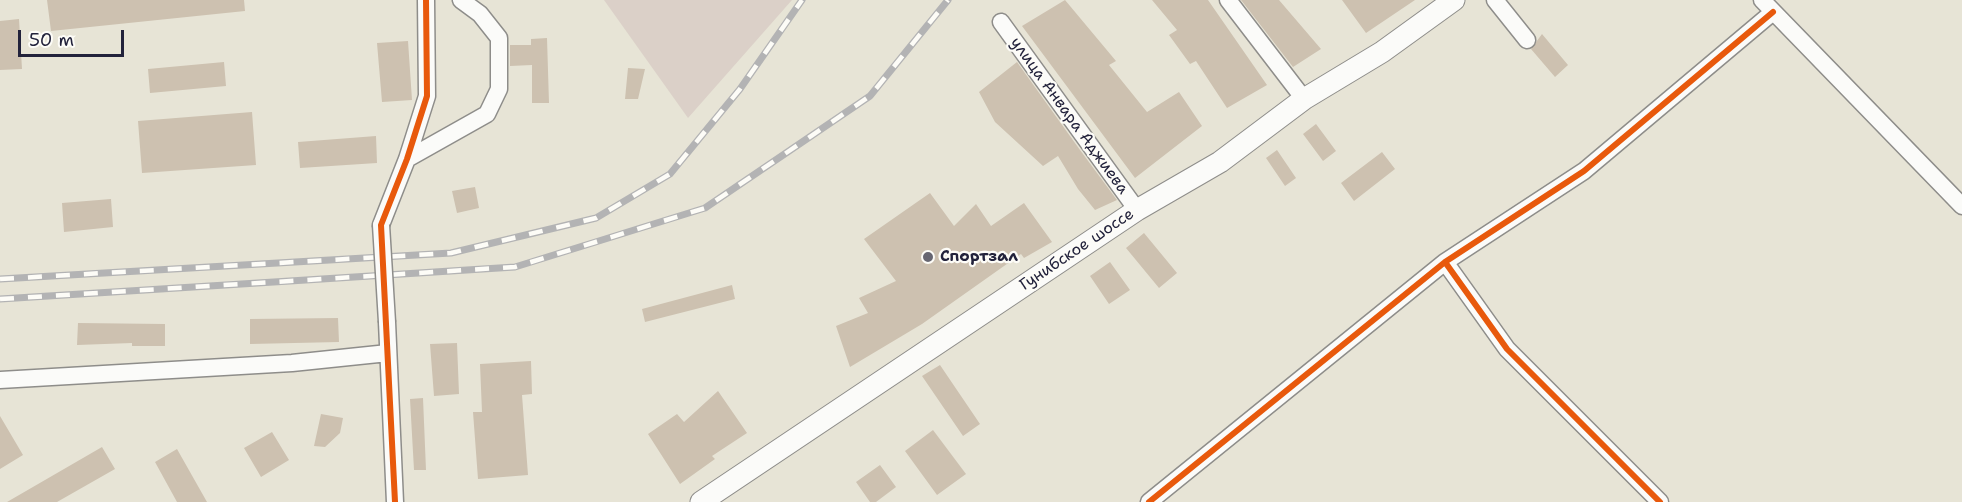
<!DOCTYPE html>
<html>
<head>
<meta charset="utf-8">
<style>
  body { margin:0 }
  #map { position:relative; width:1962px; height:502px; overflow:hidden; background:#e7e4d6; font-family:"Shantell Sans",sans-serif }
  canvas { display:block }
  .scale { position:absolute; left:18px; top:30px; width:106px; height:27px; box-sizing:border-box; border:3px solid #22223b; border-top:0; padding-left:8px; font-size:18px; line-height:21px; white-space:nowrap; color:#22223b; -webkit-text-stroke:4px #fdfcf7; paint-order:stroke }
</style>
</head>
<body>
<div id="map">
<canvas width="1962" height="502"></canvas>
<div class="scale">50 m</div>
</div>
<script>
const g = document.querySelector('canvas').getContext('2d');
g.lineJoin = 'round';
function fill(path, color) { g.fillStyle = color; g.fill(path, 'evenodd'); }
const shape = rows => new Path2D(rows.map(r => 'M' + r).join(''));
function strokePath(path, color, width, dash) { g.strokeStyle = color; g.lineWidth = width; g.lineCap = dash ? 'butt' : 'round'; g.setLineDash(dash || []); g.stroke(path); }
function write(font, color, halo, rows, align = 'center') {
  g.font = font + ' "Shantell Sans",sans-serif'; g.lineWidth = 4.5; g.setLineDash([]); g.textBaseline = 'middle'; g.strokeStyle = halo; g.fillStyle = color; for (const [text, x, y, turn = 0] of rows) {
    g.save(); g.translate(x, y); g.rotate((+turn || 0) * Math.PI / 180); g.textAlign = isNaN(turn) ? turn : align; if (halo) g.strokeText(text, 0, 0); g.fillText(text, 0, 0); g.restore();
  }
}
fill(shape([
  [604,0,792,0,688,118]
]), '#dbd0c8');
fill(shape([
  [47,0,244,0,245,11,51,31],
  [1065,0,1116,61,1109,65,1147,112,1179,92,1202,126,1135,178,1022,26],
  [1152,0,1208,0,1267,85,1227,108,1196,61,1190,64,1169,35,1177,30],
  [1241,0,1279,0,1321,49,1293,67],
  [1342,0,1415,0,1366,33],
  [19,19,22,69,0,70,0,21],
  [1542,34,1568,65,1555,77,1531,49],
  [547,38,549,103,532,103,532,65,510,66,510,45,531,45,531,39],
  [408,41,412,100,382,102,377,43],
  [224,62,226,86,150,93,148,69],
  [1017,62,1080,150,1117,200,1095,210,1078,189,1058,156,1043,166,995,122,979,92],
  [628,68,645,69,638,99,625,99],
  [252,112,256,165,142,173,138,121],
  [1316,124,1336,151,1323,161,1303,134],
  [376,136,377,163,300,168,298,142],
  [1277,150,1296,178,1285,186,1266,158],
  [1382,152,1395,169,1354,201,1341,183],
  [475,187,479,208,457,213,452,191],
  [930,193,954,226,976,204,991,226,1024,203,1052,242,1024,258,1021,254,922,324,850,367,836,326,868,313,859,298,896,281,864,239],
  [111,199,113,227,64,232,62,203],
  [1144,233,1177,273,1159,288,1126,248],
  [1110,262,1130,290,1109,304,1090,276],
  [732,285,735,299,645,322,642,309],
  [338,318,339,342,250,344,250,319],
  [78,323,165,324,165,346,132,346,132,343,77,345],
  [457,343,459,394,434,396,430,344],
  [531,361,532,394,522,395,528,475,478,479,473,412,482,412,480,364],
  [940,365,980,424,963,436,922,376],
  [718,391,747,433,712,456,715,459,680,484,648,434,677,414,684,422],
  [423,398,426,470,414,470,410,399],
  [321,414,343,418,340,433,325,447,314,446],
  [0,416,23,455,0,469],
  [933,430,966,474,937,495,905,451],
  [272,432,289,460,261,477,244,448],
  [102,447,115,469,57,502,7,502],
  [177,449,207,502,177,502,155,462],
  [880,465,896,487,876,502,870,502,856,482]
]), '#cdc1b0');
const minor = shape([
  [1228,0,1304,99],
  [1495,0,1527,40],
  [1762,0,1962,206],
  [1001,22,1137,210],
  [407,159,487,114,499,89,499,38,480,14,461,0],
  [381,225,407,159,427,96,426,0],
  [1445,262,1507,349,1660,502],
  [387,322,395,502],
  [0,380,292,363,388,353],
  [1149,502,1445,262,1584,171,1773,12]
]);
const major = shape([
  [701,502,1137,210,1220,162,1304,99,1382,52,1454,0]
]);
strokePath(minor, '#8e8d8a', 19);
strokePath(major, '#8e8d8a', 23);
strokePath(minor, '#fbfbf9', 16);
strokePath(major, '#fbfbf9', 21);
const rail = shape([
  [0,279,451,253,596,218,670,174,740,89,802,0],
  [0,299,515,267,705,208,870,96,948,0]
]);
strokePath(rail, '#b3b3b4', 7);
strokePath(rail, '#fdfcf7', 4.5, [14]);
const minorBridge = shape([
  [381,225,387,322]
]);
strokePath(minorBridge, '#8e8d8a', 19, []);
strokePath(minorBridge, '#fbfbf9', 16);
strokePath(shape([
  [1445,262,1507,349,1660,502],
  [395,502,381,225,407,159,427,96,426,0],
  [1149,502,1445,262,1584,171,1773,12]
]), '#e8590c', 6);
for (const [x, y, r, color] of [
  [928,257,6,"#676671"]
]) { const dot = new Path2D(); dot.arc(x, y, r, 0, 2 * Math.PI); g.fillStyle = color; g.fill(dot); strokePath(dot, '#fdfcf7', 2); }
write('16px', '#22223b', '#fdfcf7', [
  ["улица Анвара Аджиева",1069,116,54],
  ["Гунибское шоссе",1077,250,-34]
]);
write('bold 16px', '#22223b', '#fdfcf7', [
  ["Спортзал",940,257]
], 'left');
</script>
</body>
</html>
